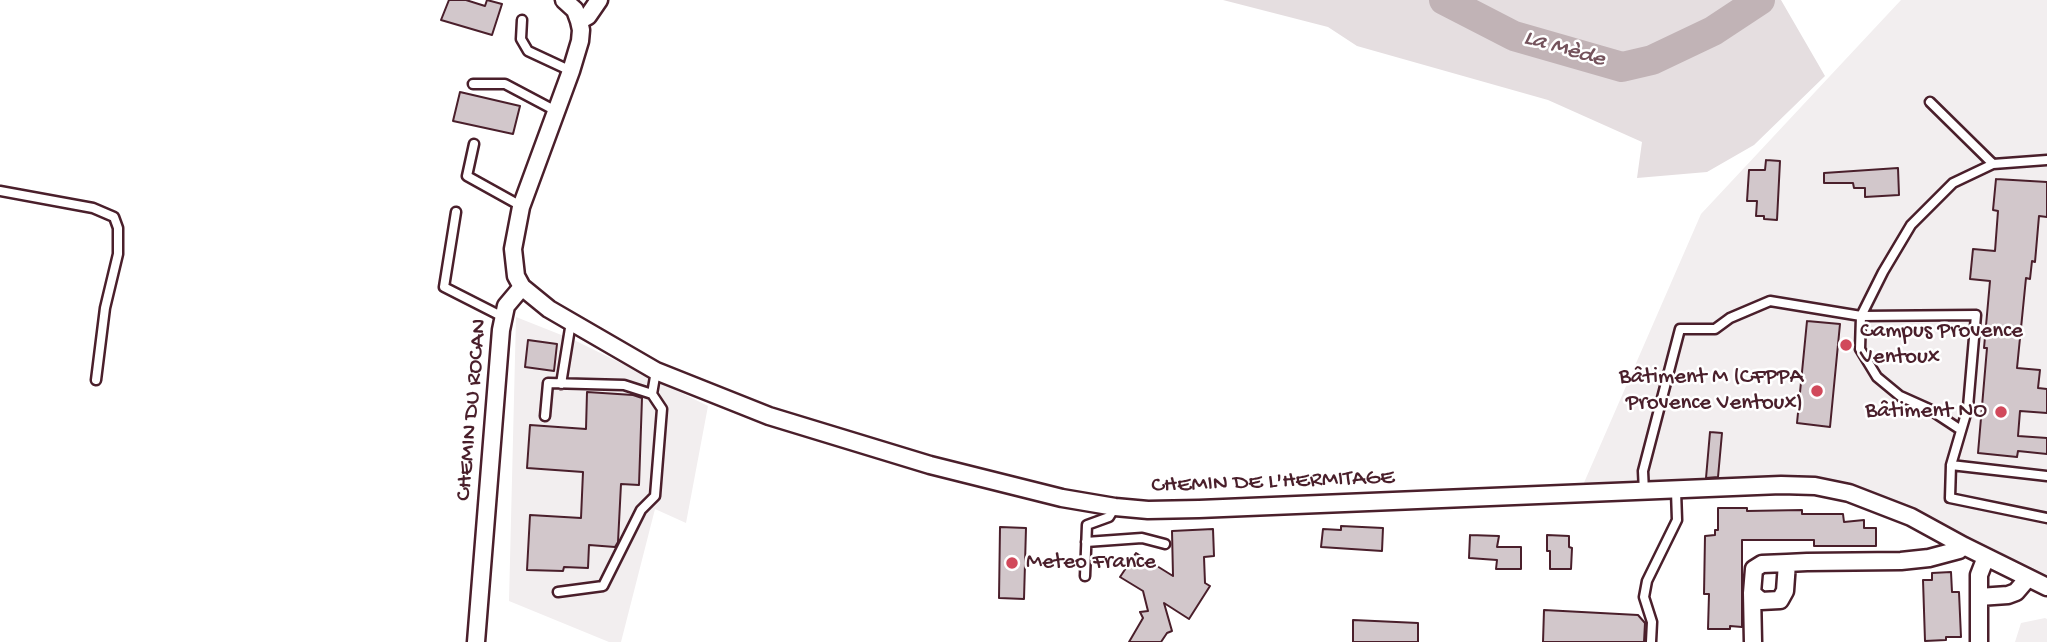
<!DOCTYPE html>
<html>
<head>
<meta charset="utf-8">
<style>
  body { margin:0 }
  canvas { display:block; background:#fff }
</style>
</head>
<body>
<canvas width="2047" height="642"></canvas>
<script>
const g = document.querySelector('canvas').getContext('2d');
g.lineJoin = 'round';
function fill(path, color) { g.fillStyle = color; g.fill(path, 'evenodd'); }
const shape = rows => new Path2D(rows.map(r => 'M' + r).join(''));
function strokePath(path, color, width, dash) { g.strokeStyle = color; g.lineWidth = width; g.lineCap = dash ? 'butt' : 'round'; g.setLineDash(dash || []); g.stroke(path); }
function write(font, color, halo, rows, align = 'center') {
  g.font = font + ' "Gochi Hand",sans-serif'; g.lineWidth = 5; g.setLineDash([]); g.textBaseline = 'middle'; g.strokeStyle = halo; g.fillStyle = color; for (const [text, x, y, turn = 0] of rows) {
    g.save(); g.translate(x, y); g.rotate((+turn || 0) * Math.PI / 180); g.textAlign = isNaN(turn) ? turn : align; if (halo) g.strokeText(text, 0, 0); g.fillText(text, 0, 0); g.restore();
  }
}
fill(shape([
  [1901,0,2047,0,2047,576,1875,494,1839,482,1804,477,1583,485,1701,214],
  [516,317,574,340,708,406,686,523,655,509,621,642,609,642,509,601],
  [2045,618,2047,619,2047,642,2015,642,2021,623]
]), '#f2eeef');
fill(shape([
  [1223,0,1430,0,1515,43,1623,74,1661,66,1722,36,1775,0,1781,0,1825,76,1754,145,1707,172,1637,178,1642,142,1548,100,1357,46,1328,27],
  [1458,0,1748,0,1708,28,1651,53,1623,60,1517,31]
]), '#e5dee0');
strokePath(shape([
  [1444,0,1514,36,1622,67,1652,60,1713,31,1760,0]
]), '#c1b3b6', 30);
const building = shape([
  [449,0,466,0,485,6,487,0,502,4,492,35,441,20,449,0],
  [460,92,520,106,513,134,453,121,460,92],
  [1766,160,1780,161,1777,220,1764,219,1764,216,1756,216,1757,201,1747,201,1749,170,1765,170,1766,160],
  [1898,168,1899,195,1865,197,1865,188,1854,188,1853,183,1824,183,1824,173,1898,168],
  [1996,179,2047,182,2047,217,2039,216,2035,262,2032,261,2030,279,2026,278,2017,368,2040,370,2038,388,2047,389,2047,413,2020,411,2018,436,2047,438,2047,454,2018,451,2017,457,1978,453,1987,348,1984,348,1990,281,1970,279,1973,249,1995,251,1998,211,1993,210,1996,179],
  [1807,321,1840,324,1830,427,1797,423,1807,321],
  [528,340,557,344,554,371,525,367,528,340],
  [587,392,633,395,642,398,639,485,621,484,618,542,615,547,589,545,588,568,564,567,563,571,527,570,530,515,581,518,583,472,527,468,530,425,586,429,587,392],
  [1710,432,1722,433,1718,477,1706,478,1710,432],
  [1718,508,1747,508,1747,511,1802,510,1802,514,1843,514,1844,522,1864,520,1864,528,1876,528,1876,546,1814,546,1814,540,1742,540,1742,627,1730,626,1730,629,1708,629,1709,594,1704,594,1705,536,1715,535,1715,530,1718,530,1718,508],
  [1341,526,1383,528,1382,551,1321,547,1323,529,1341,530,1341,526],
  [1000,527,1026,528,1024,599,999,598,1000,527],
  [1213,529,1214,556,1204,557,1205,583,1210,586,1189,619,1164,603,1172,631,1167,633,1161,642,1129,642,1143,618,1140,612,1148,611,1143,591,1120,577,1136,553,1173,576,1172,531,1213,529],
  [1470,535,1499,536,1497,547,1521,547,1521,569,1496,569,1497,560,1469,558,1470,535],
  [1547,535,1569,536,1569,547,1572,548,1571,569,1550,569,1550,551,1547,551,1547,535],
  [1951,572,1952,592,1959,592,1961,637,1946,637,1946,640,1925,641,1923,580,1932,580,1932,573,1951,572],
  [1544,610,1638,615,1645,623,1644,642,1543,642,1544,610],
  [1353,620,1418,623,1418,642,1353,642,1353,620]
]);
fill(building, '#d2c7cb');
strokePath(building, '#4a1f2b', 2);
const service = shape([
  [522,20,521,39,528,51,571,71],
  [473,84,505,84,556,111],
  [1930,102,1993,164,2047,160],
  [474,144,467,176,521,206],
  [0,191,93,208,114,217,118,228,118,254,105,308,96,380],
  [456,212,444,287,503,317],
  [561,384,571,322],
  [545,416,548,383,624,385,652,394],
  [1951,465,1968,407,1976,315,1861,316,1883,272,1911,225,1953,183,1993,164],
  [2047,476,1951,465,1950,498,2047,518],
  [1644,492,1643,471,1680,329,1715,329,1730,318,1770,301,1861,316,1860,349,1877,377,1900,396,1929,409,1961,430],
  [1086,542,1142,538,1165,544],
  [1085,576,1087,525,1109,517,1115,507],
  [558,592,603,586,641,510,655,496,662,409,652,394,656,371],
  [1651,642,1652,622,1644,597,1647,581,1677,520,1676,491]
]);
const minor = shape([
  [564,0,575,10,579,21,581,30,580,41,571,71,521,207,513,249,516,276,522,287,549,309,656,371,769,416,930,465,1062,498,1115,507,1148,510,1199,509,1781,485,1815,486,1849,493,1911,517,1964,546,2047,587],
  [579,21,588,16,599,0],
  [1787,563,1785,591,1780,600,1761,601,1752,593,1754,569,1762,564,1787,563,1807,562,1901,561,1929,558,1959,550,1964,546],
  [1752,593,1753,642],
  [1979,597,2008,595,2016,592,2028,578],
  [476,642,501,330,506,306,522,287],
  [1979,642,1979,575,1986,557]
]);
strokePath(service, '#4a1f2b', 13);
strokePath(minor, '#4a1f2b', 21);
strokePath(service, '#fff', 8);
strokePath(minor, '#fff', 16);
for (const [x, y, r, color] of [
  [1846,345,7,"#d1495b"],
  [1817,391,7,"#d1495b"],
  [2001,412,7,"#d1495b"],
  [1012,563,7,"#d1495b"]
]) { const dot = new Path2D(); dot.arc(x, y, r, 0, 2 * Math.PI); g.fillStyle = color; g.fill(dot); strokePath(dot, '#fff', 2.5); }
write('23px', '#4a1f2b', '#fff', [
  ["Campus Provence",1860,332],
  ["Ventoux",1860,358],
  ["Bâtiment M (CFPPA",1803,378,"right"],
  ["Provence Ventoux)",1803,404,"right"],
  ["Bâtiment NO",1987,412,"right"],
  ["Meteo France",1026,563]
], 'left');
write('23px', '#4a1f2b', '#fff', [
  ["CHEMIN DU ROCAN",473,410,-85],
  ["CHEMIN DE L'HERMITAGE",1273,483,-2]
]);
write('italic 24px', '#74535c', '#fff', [
  ["La Mède",1564,50,16]
]);
</script>
</body>
</html>
